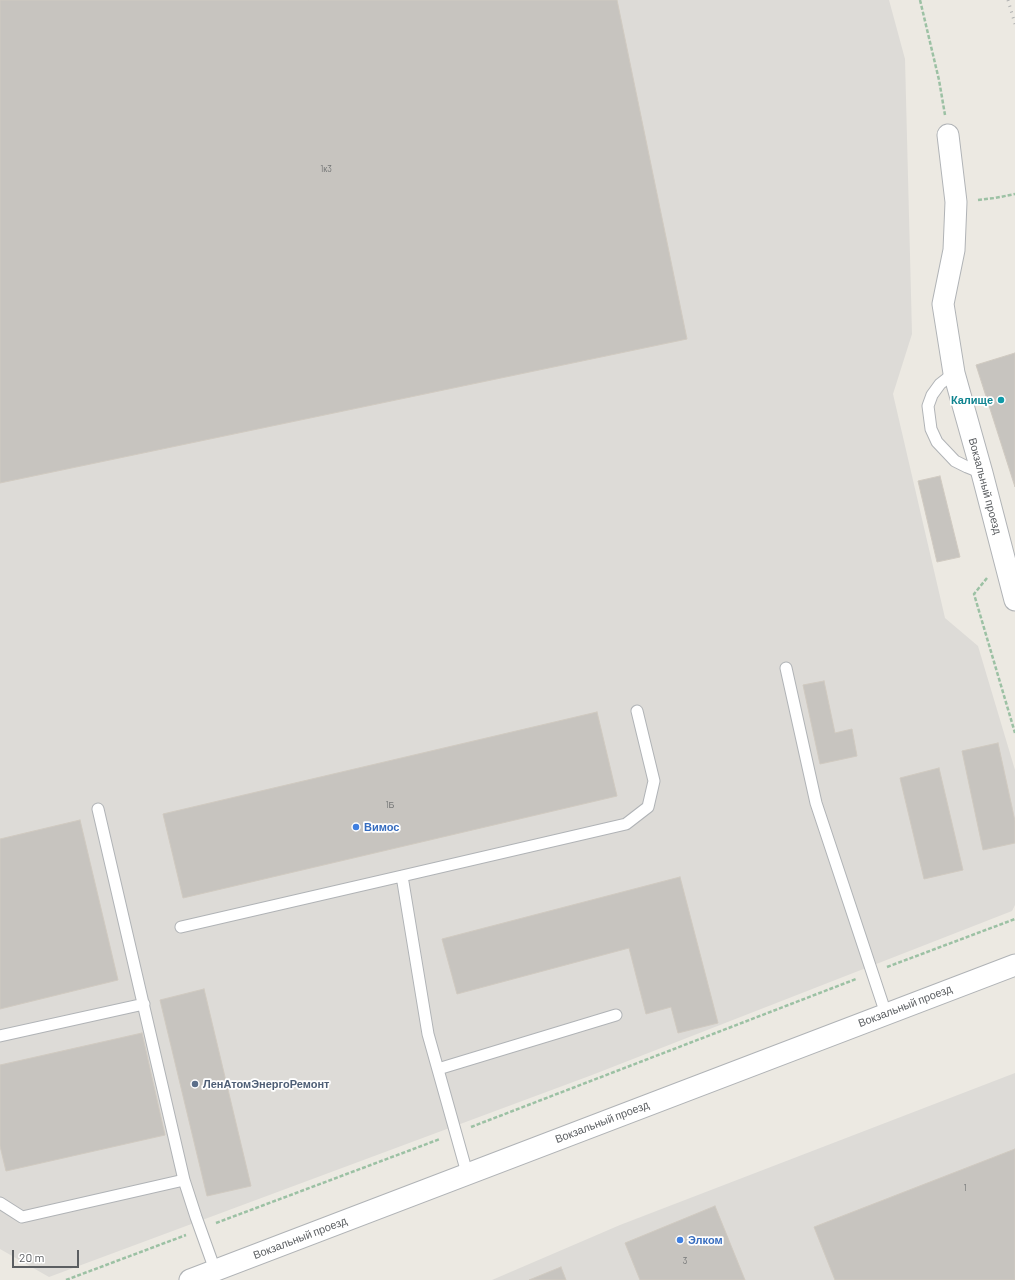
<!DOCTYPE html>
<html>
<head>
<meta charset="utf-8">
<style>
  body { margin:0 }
  #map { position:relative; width:1015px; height:1280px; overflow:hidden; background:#ece9e2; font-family:Barlow,sans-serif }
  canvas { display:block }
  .scale { position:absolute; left:12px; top:1250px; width:67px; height:18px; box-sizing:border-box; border:2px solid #5b5e61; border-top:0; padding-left:5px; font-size:12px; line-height:14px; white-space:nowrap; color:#5b5e61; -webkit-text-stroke:3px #fff; paint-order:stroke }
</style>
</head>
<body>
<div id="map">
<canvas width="1015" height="1280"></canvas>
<div class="scale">20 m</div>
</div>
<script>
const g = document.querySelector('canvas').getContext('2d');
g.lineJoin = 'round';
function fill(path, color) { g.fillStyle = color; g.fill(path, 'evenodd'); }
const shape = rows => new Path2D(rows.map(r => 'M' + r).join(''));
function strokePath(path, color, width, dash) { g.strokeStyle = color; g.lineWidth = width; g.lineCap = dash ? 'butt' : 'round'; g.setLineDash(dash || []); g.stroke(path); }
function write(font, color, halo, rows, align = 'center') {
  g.font = font + ' Barlow,sans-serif'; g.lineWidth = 3.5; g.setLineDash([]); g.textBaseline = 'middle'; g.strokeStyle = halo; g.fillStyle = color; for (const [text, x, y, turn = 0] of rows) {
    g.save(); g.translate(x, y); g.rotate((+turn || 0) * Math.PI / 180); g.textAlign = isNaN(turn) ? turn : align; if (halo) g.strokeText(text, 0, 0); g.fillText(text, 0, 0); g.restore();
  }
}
fill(shape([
  [0,0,889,0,905,59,912,334,893,394,945,618,978,646,1015,770,1015,905,1012,911,592,1075,49,1277,0,1249],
  [1015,1073,1015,1280,492,1280,620,1225]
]), '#dddbd7');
const building = shape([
  [0,0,617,0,687,339,0,483,0,0],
  [1015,353,1015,487,976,365,1015,353],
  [940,476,960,557,937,562,918,481,940,476],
  [824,681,835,733,852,729,857,756,820,764,803,685,824,681],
  [597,712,617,796,183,898,163,814,597,712],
  [998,743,1015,821,1015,843,983,850,962,751,998,743],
  [939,768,963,870,924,879,900,778,939,768],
  [80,820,118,980,0,1009,0,839,80,820],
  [680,877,718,1023,678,1033,671,1007,646,1014,629,948,457,994,442,939,680,877],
  [204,989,251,1186,207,1196,160,1000,204,989],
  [142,1033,165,1135,6,1171,0,1146,0,1065,142,1033],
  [1015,1149,1015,1280,835,1280,814,1227,1015,1149],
  [715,1206,745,1280,640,1280,625,1243,715,1206],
  [561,1267,566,1280,529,1280,561,1267]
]);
fill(building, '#c7c4bf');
strokePath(building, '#d0cac1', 1);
const service = shape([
  [954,373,940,384,932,395,928,406,931,429,937,442,955,461,967,467,982,473],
  [786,668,816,803,886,1014],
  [98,809,184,1180,196,1217,215,1270],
  [181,927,402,876],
  [0,1036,144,1004],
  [438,1069,616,1015],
  [467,1173,428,1034,402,876,626,824,648,807,654,781,637,711],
  [0,1203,22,1217,184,1180]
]);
const minor = shape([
  [948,135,956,202,954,250,943,304,954,373,982,473,1015,600],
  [190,1280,1015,965]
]);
strokePath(service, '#b0b3b6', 13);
strokePath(minor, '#b0b3b6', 23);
strokePath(shape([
  [920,0,939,80,945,115],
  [978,200,995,198,1015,194],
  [987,578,974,594,1015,733],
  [887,967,1015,919],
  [471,1127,856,979],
  [216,1223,440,1139],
  [66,1280,186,1235]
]), '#9cc1a4', 2.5, [4, 2]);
strokePath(service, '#fff', 11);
strokePath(minor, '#fff', 21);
strokePath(shape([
  [1008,0,1015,24]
]), '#b0b1b1', 3, [1, 5]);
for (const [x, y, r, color] of [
  [1001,400,4,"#0f9aa8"],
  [356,827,4,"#3f7fe0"],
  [195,1084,4,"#5c6f8a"],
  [680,1240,4,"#3f7fe0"]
]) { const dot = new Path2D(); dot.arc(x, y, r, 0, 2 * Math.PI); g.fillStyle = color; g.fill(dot); strokePath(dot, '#fff', 1.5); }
write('9px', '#767878', null, [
  ["1к3",326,169],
  ["1Б",390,805],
  ["1",965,1188],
  ["3",685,1261]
]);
write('bold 11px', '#0d838f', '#fff', [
  ["Калище",993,400]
], 'right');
write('11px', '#5b5e61', '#fff', [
  ["Вокзальный проезд",985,486,75],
  ["Вокзальный проезд",905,1006,-21],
  ["Вокзальный проезд",602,1122,-21],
  ["Вокзальный проезд",300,1238,-21]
]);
write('bold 11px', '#366cbe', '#fff', [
  ["Вимос",364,827],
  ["Элком",688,1240]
], 'left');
write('bold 11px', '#4e5e75', '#fff', [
  ["ЛенАтомЭнергоРемонт",203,1084]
], 'left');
</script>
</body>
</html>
